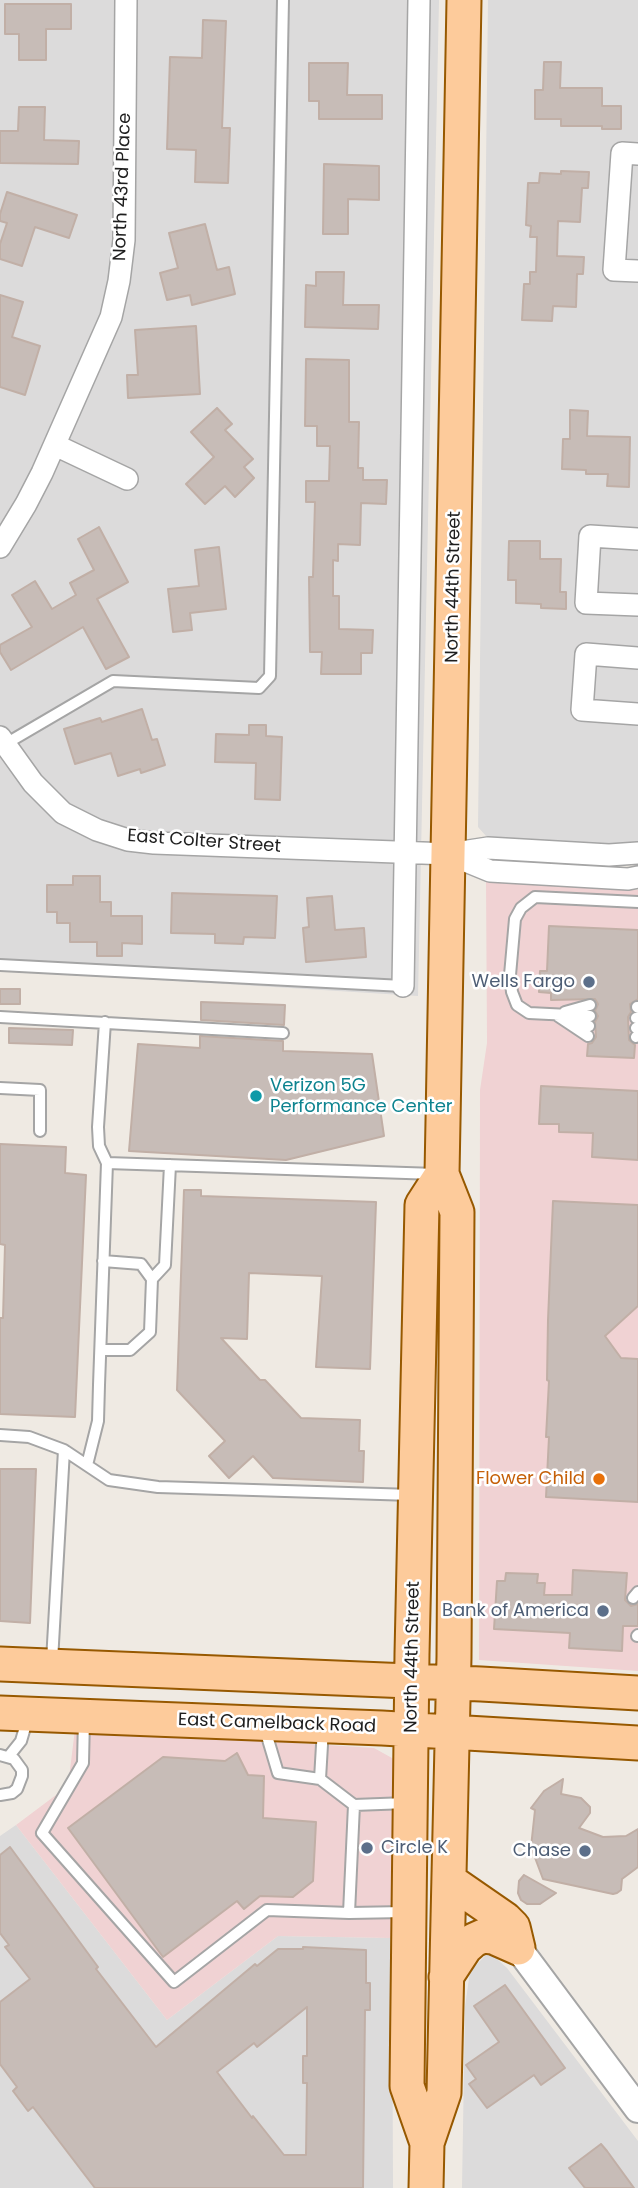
<!DOCTYPE html>
<html>
<head>
<meta charset="utf-8">
<style>
  body { margin:0 }
  canvas { display:block; background:#efeae3 }
</style>
</head>
<body>
<canvas width="638" height="2188"></canvas>
<script>
const g = document.querySelector('canvas').getContext('2d');
g.lineJoin = 'round';
function fill(path, color) { g.fillStyle = color; g.fill(path, 'evenodd'); }
const shape = rows => new Path2D(rows.map(r => 'M' + r).join(''));
function strokePath(path, color, width, dash) { g.strokeStyle = color; g.lineWidth = width; g.lineCap = dash ? 'butt' : 'round'; g.setLineDash(dash || []); g.stroke(path); }
function write(font, color, halo, rows, align = 'center') {
  g.font = font + ' Poppins,sans-serif'; g.lineWidth = 5; g.setLineDash([]); g.textBaseline = 'middle'; g.strokeStyle = halo; g.fillStyle = color; for (const [text, x, y, turn = 0] of rows) {
    g.save(); g.translate(x, y); g.rotate((+turn || 0) * Math.PI / 180); g.textAlign = isNaN(turn) ? turn : align; if (halo) g.strokeText(text, 0, 0); g.fillText(text, 0, 0); g.restore();
  }
}
fill(shape([
  [0,0,439,0,418,996,0,970],
  [488,0,638,0,638,843,619,846,493,838,486,836,478,827],
  [16,1825,167,2020,278,1936,392,1938,393,2188,0,2188,0,1836],
  [489,1952,507,1968,638,2141,638,2188,462,2188,465,2007,470,1971]
]), '#dcdbdb');
fill(shape([
  [486,880,638,890,638,1671,479,1660,480,1090,487,1043],
  [75,1729,374,1748,392,1758,396,1769,392,1938,278,1936,167,2020,16,1825,68,1786]
]), '#f0d2d3');
const building = shape([
  [5,4,71,4,71,29,46,29,46,60,19,60,19,34,5,34,5,4],
  [203,20,226,21,222,128,230,128,228,183,195,182,196,150,167,149,170,57,202,58,203,20],
  [544,62,561,62,560,88,602,88,602,106,621,106,621,129,602,129,602,126,561,126,561,119,535,119,535,90,543,90,544,62],
  [309,63,348,63,347,95,382,95,382,119,319,119,319,101,309,101,309,63],
  [19,107,45,107,44,140,79,141,78,164,0,163,0,131,18,131,19,107],
  [324,164,379,166,379,200,348,199,348,234,323,234,324,164],
  [561,171,589,172,588,188,582,188,580,222,558,221,557,256,584,257,583,274,577,274,576,307,553,306,552,321,522,320,524,284,530,284,530,272,536,272,537,237,530,237,531,226,526,225,528,183,539,183,540,173,561,174,561,171],
  [7,192,77,215,69,238,35,227,22,266,0,259,0,244,7,223,0,221,0,214,7,192],
  [205,224,217,270,229,267,235,294,192,305,190,295,167,300,160,273,178,268,169,233,205,224],
  [316,272,344,272,343,305,379,305,378,329,305,327,306,285,316,286,316,272],
  [0,295,23,302,12,337,40,346,25,395,0,387,0,295],
  [196,326,200,394,128,398,127,375,138,375,135,330,196,326],
  [306,359,349,360,349,422,359,422,358,468,363,468,363,480,387,480,386,504,361,503,360,545,338,544,338,561,333,560,333,596,339,596,339,629,373,630,372,653,361,653,361,674,321,674,322,652,310,652,309,577,313,577,315,502,306,502,306,481,329,481,330,446,317,446,317,426,305,426,306,359],
  [217,408,232,424,225,430,253,459,244,467,254,478,235,497,225,486,205,504,186,484,214,457,191,432,217,408],
  [570,410,588,411,587,436,630,437,629,487,607,486,608,474,586,474,586,470,562,469,563,439,570,439,570,410],
  [99,527,128,582,97,599,129,657,106,669,83,627,11,670,0,652,0,645,32,627,12,595,35,581,52,609,76,595,70,583,94,570,78,539,99,527],
  [509,541,540,541,540,559,561,559,560,592,566,592,566,609,541,608,541,604,516,603,516,580,508,580,509,541],
  [219,547,226,609,190,613,192,630,173,632,168,589,199,586,195,550,219,547],
  [142,709,152,740,157,739,165,765,141,773,140,769,118,776,111,753,75,764,64,729,100,718,102,722,142,709],
  [249,725,266,725,266,736,282,737,280,800,255,799,256,763,215,762,216,734,249,735,249,725],
  [73,876,100,876,100,902,111,902,111,916,142,916,142,944,122,943,122,956,97,956,97,942,70,942,70,923,57,923,57,912,47,912,47,885,73,885,73,876],
  [172,893,277,896,275,938,244,937,243,944,215,943,215,934,171,933,172,893],
  [332,896,335,930,364,928,366,957,306,962,303,928,309,927,307,898,332,896],
  [549,926,638,930,638,999,630,1004,631,1012,628,1017,629,1040,635,1045,634,1058,587,1056,588,1044,592,1043,596,1037,595,1022,598,1016,595,1011,598,1004,595,999,551,1000,551,993,539,992,540,971,547,971,549,926],
  [0,989,20,989,20,1004,0,1004,0,989],
  [201,1002,285,1005,284,1025,201,1020,201,1002],
  [9,1028,73,1030,72,1045,9,1043,9,1028],
  [200,1036,283,1041,283,1051,372,1054,384,1136,286,1160,129,1151,138,1044,200,1048,200,1036],
  [541,1086,638,1091,638,1160,592,1157,593,1133,559,1132,559,1124,539,1124,541,1086],
  [0,1144,66,1147,65,1173,86,1175,75,1417,0,1414,0,1318,3,1318,5,1245,0,1244,0,1144],
  [184,1190,201,1190,201,1196,376,1202,370,1369,316,1367,322,1276,249,1273,247,1339,221,1338,260,1380,265,1380,301,1418,360,1420,359,1451,364,1451,363,1482,273,1478,253,1456,229,1478,209,1456,225,1441,177,1390,184,1190],
  [553,1201,638,1205,638,1306,605,1336,621,1358,638,1359,638,1502,546,1497,549,1437,546,1437,549,1381,547,1380,548,1320,553,1201],
  [0,1469,36,1469,30,1623,0,1621,0,1469],
  [573,1570,627,1573,625,1600,631,1606,638,1604,638,1626,623,1626,622,1651,569,1648,570,1633,494,1629,497,1581,505,1581,506,1573,538,1574,537,1583,545,1583,544,1595,572,1595,573,1570],
  [237,1753,248,1775,264,1776,263,1818,316,1822,313,1881,293,1897,260,1896,244,1909,237,1901,163,1957,68,1828,163,1757,225,1761,237,1753],
  [563,1779,561,1794,581,1798,590,1807,590,1813,579,1828,603,1837,626,1836,638,1829,638,1867,622,1879,621,1890,617,1893,613,1894,543,1879,531,1847,535,1810,531,1808,544,1791,563,1779],
  [10,1847,98,1967,96,1969,156,2047,255,1964,257,1966,278,1949,303,1949,303,1947,366,1950,366,1983,370,1983,370,2010,365,2010,363,2188,95,2188,33,2107,28,2111,13,2091,17,2087,0,2064,0,2002,30,1979,5,1947,9,1945,0,1933,0,1855,10,1847],
  [307,2007,307,2056,303,2056,303,2083,307,2083,306,2155,284,2155,253,2116,252,2118,217,2072,254,2043,257,2047,307,2007],
  [524,1875,556,1893,540,1904,527,1904,521,1900,518,1893,519,1881,524,1875],
  [505,1985,565,2068,541,2085,534,2075,487,2108,469,2084,476,2079,466,2065,499,2042,474,2006,505,1985],
  [601,2144,607,2151,634,2188,585,2188,569,2168,601,2144]
]);
fill(building, '#c7bcb7');
strokePath(building, '#c1afa6', 2);
const service = shape([
  [2,746,113,681,259,688,270,676,283,0],
  [0,965,403,986],
  [637,1007,638,1008],
  [565,1012,590,1005],
  [558,1016,588,1036],
  [590,1016,529,1013,517,1005,512,992,510,975,515,919,521,908,535,897,638,902],
  [0,1017,283,1033],
  [636,1018,638,1018],
  [572,1020,589,1026],
  [636,1028,638,1027],
  [636,1037,638,1036],
  [0,1088,40,1090,40,1131],
  [107,1163,436,1174],
  [103,1261,141,1264,152,1279],
  [101,1350,130,1350,150,1332,152,1279,165,1265,170,1165],
  [0,1435,29,1437,64,1450,52,1661],
  [64,1450,109,1480,158,1487,412,1495],
  [87,1465,98,1421,99,1385,107,1163,99,1146,98,1127,105,1022],
  [633,1598,638,1592],
  [637,1636,638,1635],
  [84,1719,83,1763,42,1833,174,1982,267,1910,349,1913,354,1805,320,1779,323,1728],
  [264,1726,278,1773,320,1779],
  [0,1755,14,1759,22,1770,22,1776,17,1789,12,1793,0,1795],
  [9,1756,21,1741,28,1717],
  [354,1805,407,1803],
  [349,1913,405,1912]
]);
const minor = shape([
  [638,154,622,153,614,270,638,271],
  [55,445,127,479],
  [638,539,590,536,586,603,638,605],
  [0,547,26,504,42,473,111,317,119,281,124,240,126,0],
  [638,658,586,654,582,710,638,714],
  [0,737,33,783,63,813,97,830,128,840,154,843,449,854,488,848,609,855,638,853],
  [451,855,490,871,628,879,638,877],
  [403,986,419,0]
]);
const tertiary = shape([
  [518,1948,638,2109]
]);
const primary = shape([
  [0,1664,481,1684,638,1693],
  [0,1713,382,1728,638,1743],
  [450,1881,505,1919,513,1927,518,1948],
  [446,1977,465,1948,474,1940,483,1936,493,1937,518,1948],
  [427,2143,407,2086,412,1654,422,1205,442,1174],
  [426,2188,427,2143,444,2093,454,1657,457,1212,442,1174,464,0]
]);
strokePath(service, '#a5a5a5', 14);
strokePath(minor, '#a5a5a5', 24);
strokePath(tertiary, '#a5a5a5', 30);
strokePath(primary, '#975900', 37);
strokePath(service, '#fff', 10);
strokePath(minor, '#fff', 21);
strokePath(tertiary, '#fff', 26);
strokePath(primary, '#fdcb9b', 33);
for (const [x, y, r, color] of [
  [589,982,7,"#5c6f8a"],
  [256,1096,7,"#0f9aa8"],
  [599,1479,7,"#e8710a"],
  [603,1611,7,"#5c6f8a"],
  [367,1848,7,"#5c6f8a"],
  [585,1851,7,"#5c6f8a"]
]) { const dot = new Path2D(); dot.arc(x, y, r, 0, 2 * Math.PI); g.fillStyle = color; g.fill(dot); strokePath(dot, '#fff', 2.5); }
write('18px', '#1e1e1e', '#fff', [
  ["North 43rd Place",123,187,-88],
  ["North 44th Street",454,587,-89],
  ["East Colter Street",204,842,4],
  ["North 44th Street",413,1657,-89],
  ["East Camelback Road",277,1724,2]
]);
write('18px', '#4e5e75', '#fff', [
  ["Wells Fargo",575,982],
  ["Bank of America",589,1611],
  ["Circle K",381,1848,"left"],
  ["Chase",571,1851]
], 'right');
write('18px', '#0d838f', '#fff', [
  ["Verizon 5G",270,1086],
  ["Performance Center",270,1107]
], 'left');
write('18px', '#c56008', '#fff', [
  ["Flower Child",585,1479]
], 'right');
</script>
</body>
</html>
